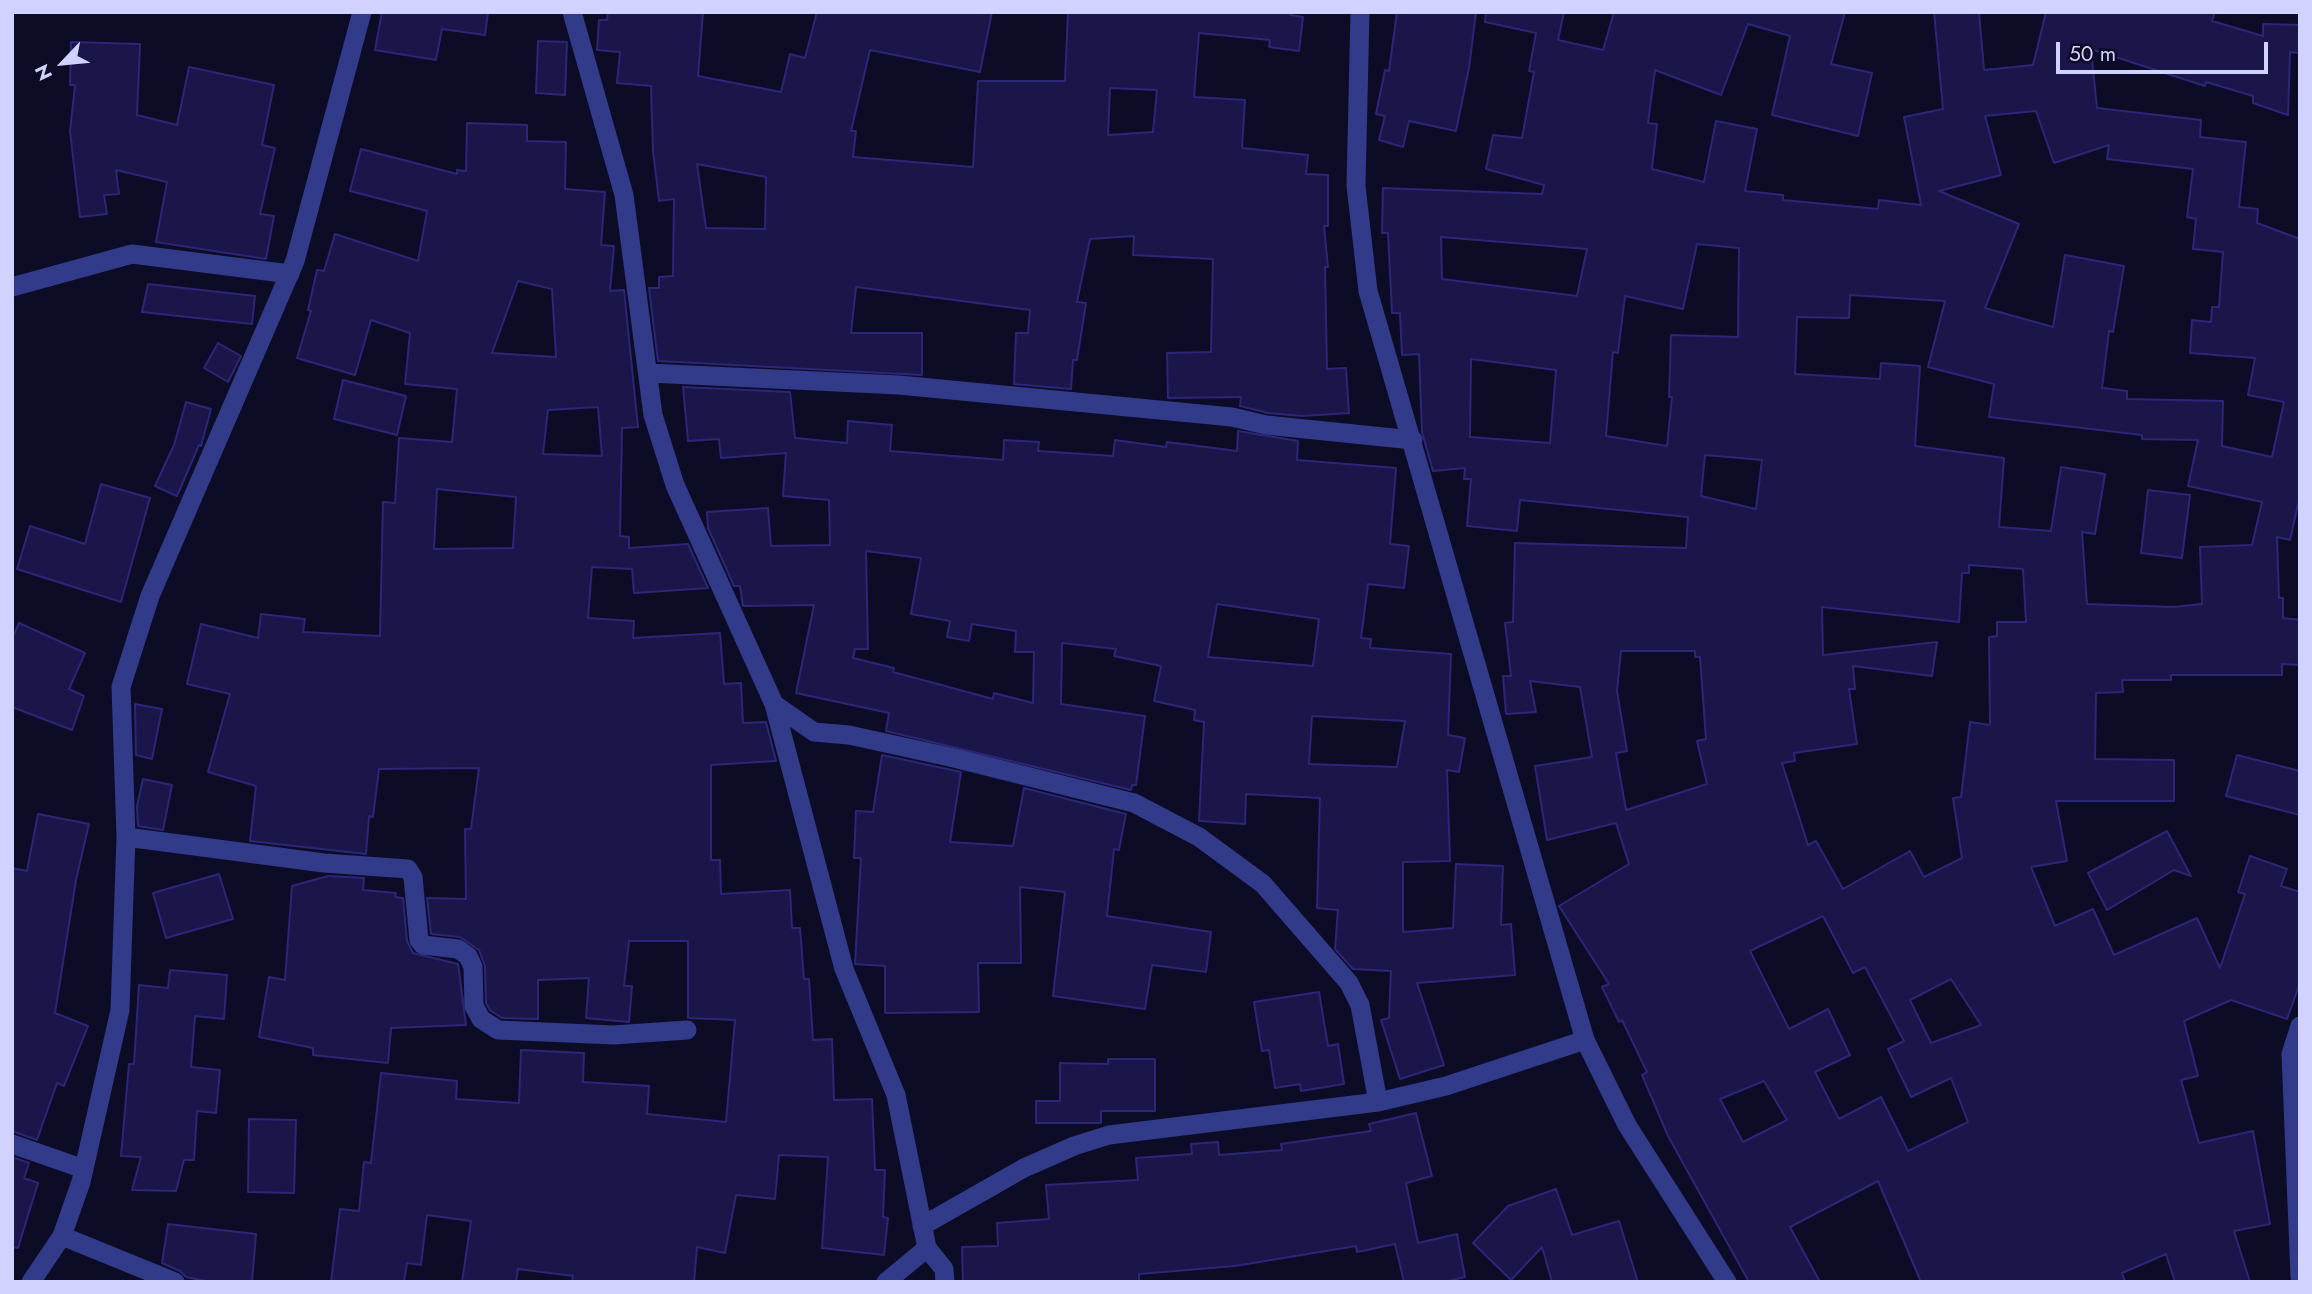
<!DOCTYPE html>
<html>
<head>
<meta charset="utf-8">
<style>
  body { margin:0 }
  #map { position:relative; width:2312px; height:1294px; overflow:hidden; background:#0d0c26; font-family:Jost,sans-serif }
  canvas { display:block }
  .frame { position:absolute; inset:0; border:14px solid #d1d2ff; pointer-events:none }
  .north { position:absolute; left:28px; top:28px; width:70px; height:70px; -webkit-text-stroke:5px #0d0c26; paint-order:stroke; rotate:244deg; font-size:19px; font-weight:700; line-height:28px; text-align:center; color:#d1d2ff }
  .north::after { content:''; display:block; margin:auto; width:24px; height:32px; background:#d1d2ff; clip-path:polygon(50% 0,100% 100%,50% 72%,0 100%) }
  .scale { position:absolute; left:2056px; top:42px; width:212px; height:32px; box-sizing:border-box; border:4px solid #d1d2ff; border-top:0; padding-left:9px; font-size:21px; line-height:24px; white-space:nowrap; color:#d1d2ff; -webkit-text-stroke:5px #0d0c26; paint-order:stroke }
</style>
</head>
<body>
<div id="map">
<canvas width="2312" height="1294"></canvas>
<div class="frame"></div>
<div class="north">N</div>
<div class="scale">50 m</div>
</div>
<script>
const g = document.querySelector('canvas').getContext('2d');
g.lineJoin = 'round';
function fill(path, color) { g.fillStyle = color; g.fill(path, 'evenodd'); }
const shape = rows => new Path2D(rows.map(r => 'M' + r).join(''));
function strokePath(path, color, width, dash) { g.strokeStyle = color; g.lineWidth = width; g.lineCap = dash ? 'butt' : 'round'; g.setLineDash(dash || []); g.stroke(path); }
const building = shape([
  [382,12,488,12,485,35,442,29,436,60,375,50,382,12],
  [608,12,703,12,698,76,781,92,790,54,805,58,817,12,992,12,980,72,870,50,851,131,856,131,853,157,973,167,978,81,1065,81,1068,12,1291,12,1290,15,1303,17,1299,51,1269,47,1270,40,1199,33,1194,97,1245,100,1242,148,1308,155,1306,174,1328,175,1328,226,1324,226,1328,267,1325,267,1327,369,1346,368,1349,413,1302,416,1268,413,1240,406,1241,397,1168,398,1167,353,1211,352,1213,259,1133,255,1134,236,1090,239,1077,302,1086,303,1077,360,1073,360,1071,389,1014,384,1016,333,1028,333,1030,310,856,287,851,333,922,333,922,375,658,361,649,288,659,288,659,277,673,276,674,199,659,201,653,151,651,86,617,83,620,52,597,50,599,20,607,20,608,12],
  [1110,88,1157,90,1153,132,1108,135,1110,88],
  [697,164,766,177,765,229,706,228,697,164],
  [1397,12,1476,12,1469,68,1456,131,1409,121,1403,147,1379,140,1385,116,1376,114,1385,70,1389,71,1397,12],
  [1486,12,1564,12,1558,40,1603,50,1614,12,1845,12,1831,64,1872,73,1858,136,1772,115,1790,36,1748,24,1721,95,1655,70,1648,123,1657,124,1652,169,1704,182,1716,121,1757,129,1745,191,1783,195,1783,200,1878,209,1879,200,1921,205,1904,117,1943,109,1934,12,1979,12,1984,70,2033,65,2046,12,2215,12,2212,21,2263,36,2263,24,2300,25,2300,53,2290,52,2288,115,2253,103,2253,96,2206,82,2205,86,2091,49,2097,108,2201,120,2200,137,2246,142,2239,207,2258,209,2257,223,2300,239,2300,495,2290,540,2277,537,2279,598,2283,598,2283,618,2300,620,2300,665,2282,664,2282,675,2171,675,2171,680,2122,680,2123,692,2096,693,2095,759,2174,760,2174,801,2056,801,2067,861,2031,867,2055,926,2093,909,2114,955,2197,918,2220,968,2245,894,2238,892,2250,856,2287,869,2281,886,2300,892,2300,983,2287,1019,2231,1000,2184,1021,2198,1076,2181,1080,2199,1143,2253,1131,2270,1224,2234,1231,2250,1282,2175,1282,2166,1254,2122,1273,2125,1282,1921,1282,1878,1181,1790,1227,1820,1282,1749,1282,1668,1136,1642,1075,1647,1072,1622,1020,1619,1022,1602,987,1609,984,1559,906,1629,864,1616,823,1547,840,1535,766,1592,757,1580,687,1530,681,1536,712,1506,714,1503,676,1511,676,1505,623,1513,622,1515,543,1686,548,1688,517,1520,500,1517,531,1467,526,1471,479,1464,479,1465,468,1433,471,1422,432,1419,354,1402,355,1400,313,1392,313,1388,233,1382,233,1383,188,1542,194,1544,185,1486,169,1493,135,1522,138,1534,72,1529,71,1536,33,1485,22,1486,12],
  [2036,111,2054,163,2109,145,2107,159,2193,169,2187,217,2196,219,2193,249,2223,252,2219,307,2212,307,2211,322,2192,320,2190,353,2255,358,2248,395,2284,402,2272,457,2222,446,2223,401,2127,399,2127,391,2102,388,2109,331,2113,332,2124,266,2065,255,2053,327,1985,308,2019,224,1939,191,2001,175,1985,116,2036,111],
  [1441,237,1587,249,1577,296,1442,279,1441,237],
  [1697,244,1739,248,1738,337,1671,335,1669,397,1672,397,1667,446,1606,436,1613,352,1618,353,1625,296,1683,309,1697,244],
  [1850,295,1945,301,1928,367,1994,384,1989,417,2142,435,2142,439,2198,440,2188,486,2262,502,2252,545,2200,547,2202,604,2174,607,2087,604,2082,532,2095,534,2105,474,2061,467,2051,531,1999,527,2004,458,1915,446,1920,366,1881,363,1880,379,1795,374,1797,317,1849,318,1850,295],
  [1471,359,1556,370,1550,443,1470,437,1471,359],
  [1705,455,1762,460,1756,509,1701,496,1705,455],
  [1969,565,2023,569,2026,622,1997,622,1997,636,1989,637,1990,725,1970,722,1961,797,1953,798,1962,858,1924,877,1910,851,1843,889,1816,841,1808,845,1782,763,1795,761,1794,753,1857,744,1849,689,1855,689,1853,666,1932,676,1937,642,1823,655,1822,607,1959,622,1962,573,1969,573,1969,565],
  [1621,651,1695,651,1695,657,1700,657,1706,739,1697,741,1707,784,1626,810,1616,753,1627,751,1617,691,1621,651],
  [1823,916,1853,973,1865,967,1904,1041,1888,1049,1911,1097,1951,1078,1968,1122,1908,1151,1881,1097,1839,1119,1815,1072,1850,1055,1828,1009,1789,1029,1750,951,1823,916],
  [1951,979,1981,1025,1931,1043,1910,1000,1951,979],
  [1764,1081,1787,1120,1743,1142,1720,1099,1764,1081],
  [538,41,567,42,565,95,536,93,538,41],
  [71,42,140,44,137,115,177,125,189,67,274,85,262,145,275,148,260,214,274,216,266,259,156,242,167,182,116,170,119,194,104,195,107,214,80,217,70,131,75,85,70,85,71,42],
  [467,123,527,125,527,141,566,142,565,189,605,192,601,245,614,246,610,291,624,290,638,427,622,428,620,536,629,537,629,548,688,544,708,588,634,593,632,569,592,567,588,618,634,621,633,638,720,633,724,684,741,683,743,723,766,722,776,761,711,765,711,860,720,860,721,894,790,890,792,928,800,928,804,979,809,979,813,1040,832,1039,834,1100,872,1099,875,1170,885,1170,883,1217,888,1218,884,1255,822,1248,828,1157,779,1155,775,1199,736,1195,725,1253,697,1247,694,1282,572,1282,573,1276,518,1269,516,1282,462,1282,471,1221,427,1215,421,1265,407,1263,404,1282,331,1282,340,1209,359,1211,364,1162,371,1163,381,1073,457,1081,456,1099,519,1103,521,1050,584,1053,583,1082,649,1086,647,1114,726,1122,735,1020,688,1018,688,941,629,941,624,986,632,986,629,1022,586,1018,589,978,538,980,538,1019,502,1018,490,1010,486,1003,485,966,479,950,460,937,431,934,427,898,466,899,465,829,471,829,479,768,379,769,373,817,369,816,366,854,250,841,256,786,208,772,230,694,187,684,201,624,258,638,261,614,305,619,303,632,380,636,383,502,395,503,399,438,452,442,457,389,405,384,410,333,371,320,355,375,297,358,311,311,308,310,317,270,324,271,335,234,418,261,427,211,350,191,361,149,457,174,457,170,466,171,467,123],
  [518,281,552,289,556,357,492,353,518,281],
  [598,407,602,456,543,454,548,410,598,407],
  [437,489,516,497,513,548,434,549,437,489],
  [148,284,255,296,252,324,142,312,148,284],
  [218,343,241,356,228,382,204,368,218,343],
  [343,380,406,396,397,435,334,419,343,380],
  [683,387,790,392,795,438,847,443,848,421,892,425,890,451,1003,460,1004,440,1039,442,1038,451,1113,456,1115,440,1166,447,1167,442,1237,451,1238,431,1298,441,1297,460,1396,468,1390,544,1409,546,1404,588,1368,584,1361,638,1371,639,1370,648,1451,654,1448,735,1465,738,1459,772,1447,770,1450,861,1403,862,1403,932,1453,928,1456,864,1503,866,1501,925,1511,924,1515,975,1417,983,1444,1065,1400,1079,1381,1020,1389,1018,1391,971,1353,969,1335,949,1338,910,1317,908,1320,798,1246,794,1245,824,1199,821,1204,722,1194,720,1195,710,1154,701,1161,666,1114,656,1116,649,1062,643,1061,704,1145,716,1136,785,1132,785,1131,790,886,731,889,713,796,693,814,605,743,606,740,586,734,586,708,528,707,512,768,508,771,546,830,545,829,500,783,496,786,453,721,458,719,439,688,441,683,387],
  [866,551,921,558,911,614,950,621,947,637,969,641,972,624,1016,631,1015,652,1034,652,1033,703,994,693,993,699,893,672,894,668,853,658,855,649,868,649,866,551],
  [1217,604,1319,619,1313,666,1208,657,1217,604],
  [1312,716,1405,721,1397,767,1309,764,1312,716],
  [186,402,211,409,201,446,199,445,177,496,155,486,174,445,186,402],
  [101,484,150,498,121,602,17,569,30,526,85,544,101,484],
  [2148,490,2190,495,2182,558,2141,553,2148,490],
  [19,623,85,653,69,689,84,696,72,730,12,707,12,639,19,623],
  [135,704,162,709,152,759,136,755,135,704],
  [882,755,961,772,950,842,1013,846,1024,788,1126,814,1119,850,1114,849,1107,916,1211,932,1206,972,1152,965,1145,1009,1053,996,1065,892,1020,887,1021,963,978,963,979,1012,885,1013,885,966,855,964,861,858,854,858,856,811,873,812,882,755],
  [2237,755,2300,771,2300,815,2226,796,2237,755],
  [143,779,172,785,163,830,138,826,137,806,143,779],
  [38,814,89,824,76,880,55,1013,88,1026,64,1086,57,1083,37,1140,12,1131,12,868,27,871,38,814],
  [2167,831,2191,876,2174,870,2107,910,2088,873,2167,831],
  [219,874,233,919,166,938,153,893,219,874],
  [328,876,364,878,363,890,396,893,395,897,403,898,407,941,413,953,458,964,466,1025,391,1028,388,1063,313,1055,313,1048,259,1037,269,977,285,980,292,886,328,876],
  [170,970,227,975,224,1019,195,1016,191,1067,220,1070,216,1113,197,1111,194,1160,184,1160,176,1191,132,1190,141,1157,121,1156,129,1064,134,1064,139,985,168,988,170,970],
  [1319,992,1328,1046,1338,1044,1344,1084,1301,1091,1300,1084,1275,1088,1269,1050,1262,1051,1254,1002,1319,992],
  [1108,1059,1155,1059,1155,1111,1101,1111,1101,1123,1036,1123,1036,1101,1060,1101,1060,1063,1108,1064,1108,1059],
  [1416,1113,1432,1176,1406,1183,1418,1243,1457,1234,1465,1277,1444,1282,1404,1282,1395,1244,1357,1252,1356,1246,1235,1266,1139,1274,1139,1282,963,1282,962,1247,998,1246,997,1223,1049,1219,1046,1185,1138,1180,1136,1158,1192,1154,1191,1144,1218,1142,1219,1155,1282,1150,1281,1144,1371,1131,1369,1124,1416,1113],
  [249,1119,296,1120,294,1193,248,1192,249,1119],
  [12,1157,29,1163,24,1178,38,1183,18,1248,12,1247,12,1157],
  [1556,1189,1572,1235,1619,1221,1638,1282,1552,1282,1542,1247,1511,1280,1473,1243,1508,1206,1556,1189],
  [168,1224,256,1234,252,1282,210,1282,186,1277,180,1271,162,1263,168,1224]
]);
fill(building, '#1a1649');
strokePath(building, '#2c2678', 2);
strokePath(shape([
  [572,12,624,195,653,415,675,485,774,704,844,969,896,1095,927,1248,944,1269,945,1282],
  [12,287,132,254,290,274],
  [649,373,899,385,1232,417,1266,425,1413,440],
  [774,704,814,732,849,735,954,758,1134,803,1199,837,1263,884,1349,983,1360,1005,1378,1102],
  [126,837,324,863,408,869,413,877,419,940,423,945,458,949,468,956,473,967,474,1006,481,1019,498,1030,614,1035,687,1030],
  [2300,1026,2291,1054,2300,1277],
  [12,1144,84,1169],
  [922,1226,1024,1168,1074,1146,1109,1135,1378,1102,1446,1086,1585,1040],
  [62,1236,175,1282],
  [31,1282,62,1236,81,1182,120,1010,126,837,121,687,150,596,295,261,362,12],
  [886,1282,927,1248]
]), '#323a8a', 19);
strokePath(shape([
  [1360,12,1356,186,1368,291,1460,609,1585,1040,1627,1125,1727,1282]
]), '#323a8a', 19);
</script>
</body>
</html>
